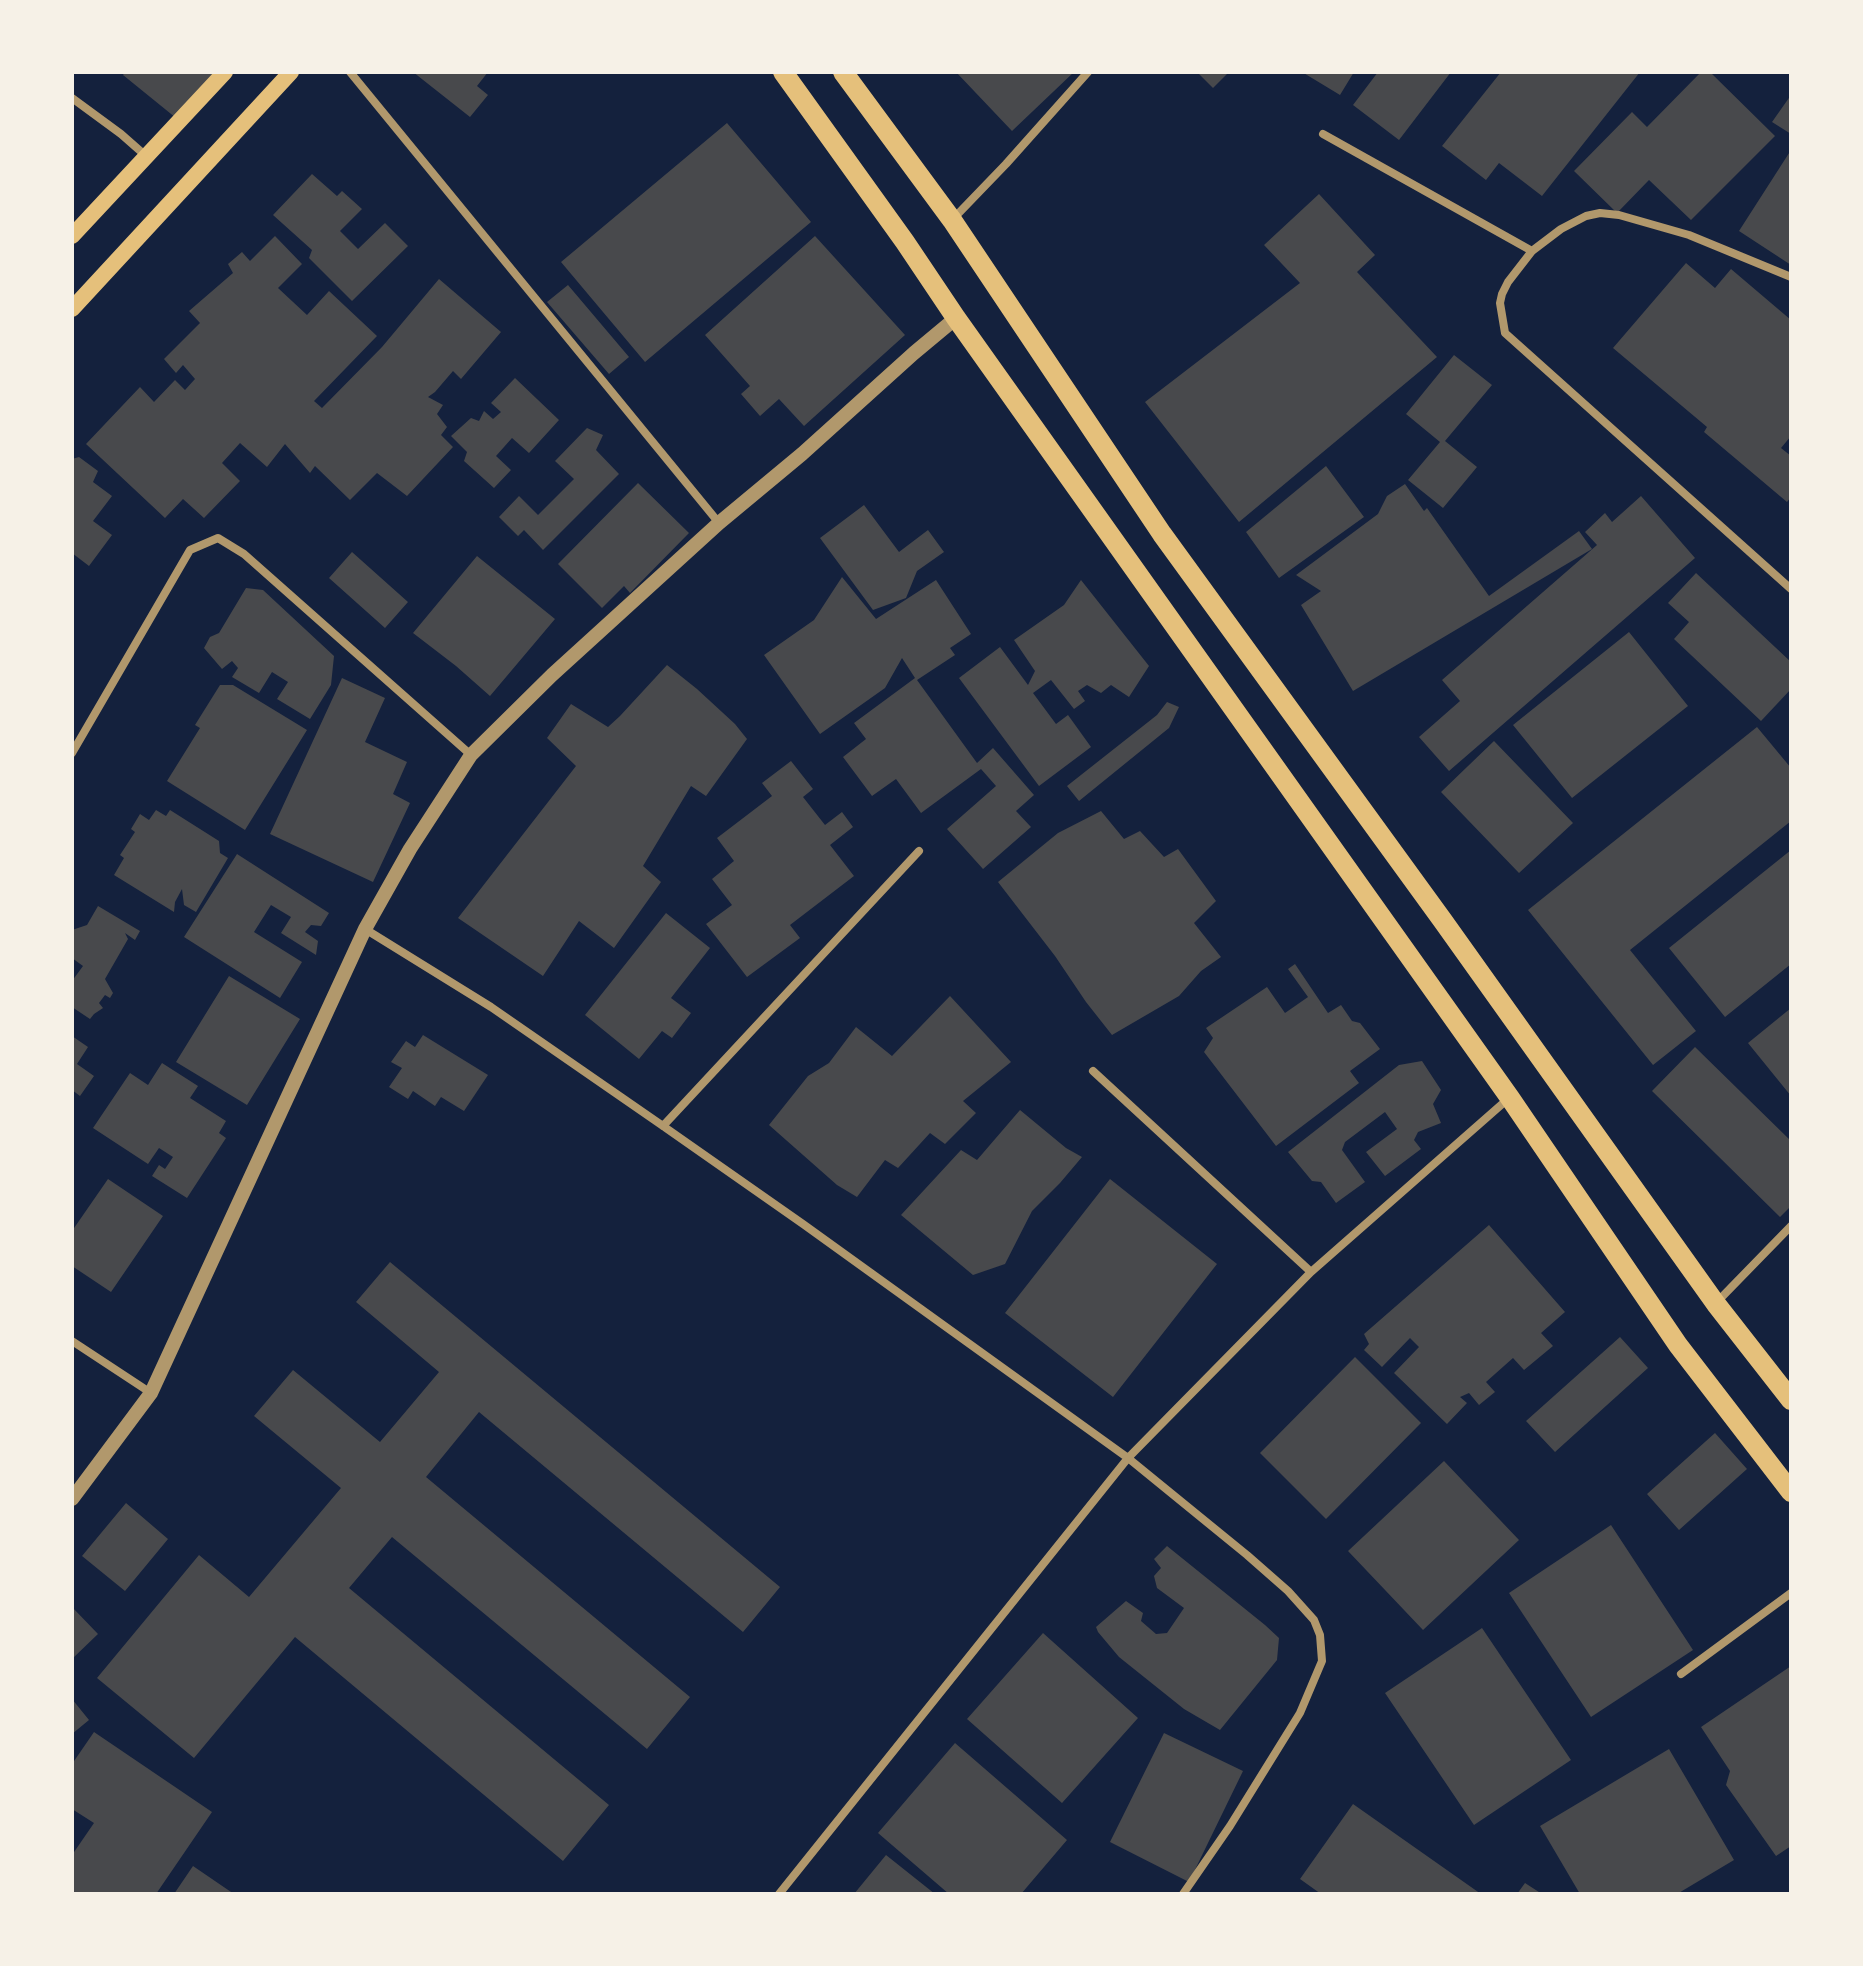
<!DOCTYPE html>
<html>
<head>
<meta charset="utf-8">
<style>
  body { margin:0 }
  #map { position:relative; width:1863px; height:1966px; overflow:hidden; background:#14213d; font-family:"Fira Sans Condensed",sans-serif }
  canvas { display:block }
  .frame { position:absolute; inset:0; border:74px solid #f6f1e7; pointer-events:none }
</style>
</head>
<body>
<div id="map">
<canvas width="1863" height="1966"></canvas>
<div class="frame"></div>
</div>
<script>
const g = document.querySelector('canvas').getContext('2d');
g.lineJoin = 'round';
function fill(path, color) { g.fillStyle = color; g.fill(path, 'evenodd'); }
const shape = rows => new Path2D(rows.map(r => 'M' + r).join(''));
function strokePath(path, color, width, dash) { g.strokeStyle = color; g.lineWidth = width; g.lineCap = dash ? 'butt' : 'round'; g.setLineDash(dash || []); g.stroke(path); }
fill(shape([
  [125,72,218,72,176,118,123,75],
  [413,72,488,72,477,86,488,95,470,117],
  [956,72,1074,72,1012,131],
  [1197,72,1229,72,1213,88],
  [1302,72,1354,72,1340,95],
  [1378,72,1451,72,1399,140,1353,105],
  [1501,72,1640,72,1542,196,1499,163,1486,180,1442,146],
  [1701,72,1710,72,1775,136,1691,220,1649,180,1617,213,1574,171,1632,112,1647,127],
  [1791,95,1791,134,1772,122],
  [727,123,811,222,645,362,561,262],
  [1791,150,1791,265,1739,231],
  [312,174,337,196,342,191,362,209,340,231,358,249,385,223,408,246,352,301,309,258,312,250,273,215],
  [1319,194,1375,255,1357,272,1437,357,1239,522,1145,402,1300,283,1264,245],
  [275,236,302,264,278,288,307,315,329,291,377,336,314,401,322,408,382,347,439,279,501,332,461,379,453,371,435,392,428,397,443,405,437,414,447,427,441,435,453,447,407,496,377,473,350,500,315,466,310,473,285,444,267,467,240,443,222,463,240,481,204,518,183,499,165,518,86,444,140,387,154,402,175,380,185,390,195,379,183,365,176,373,164,359,200,323,189,311,233,273,228,264,242,252,250,261],
  [815,236,905,335,804,426,779,399,760,416,741,394,750,386,705,335],
  [1686,263,1715,288,1731,269,1791,320,1791,436,1781,448,1791,456,1791,497,1787,502,1704,432,1707,427,1613,348],
  [568,285,629,357,609,374,547,302],
  [1454,355,1492,385,1445,441,1477,467,1443,508,1408,480,1440,442,1406,414],
  [515,378,559,420,529,453,512,438,496,456,511,470,494,488,464,461,467,452,451,436,471,418,479,421,484,411,493,419,501,412,491,403],
  [587,428,603,435,596,450,619,474,543,550,524,530,518,536,499,517,519,496,538,515,574,479,555,461],
  [79,457,98,471,93,482,112,496,93,521,112,535,89,566,72,553,72,459],
  [1326,466,1364,517,1279,578,1246,532],
  [638,483,689,533,630,593,624,586,602,608,558,564],
  [1405,484,1424,511,1427,508,1489,596,1579,531,1592,549,1353,691,1301,605,1321,591,1296,575,1378,514,1387,496],
  [1641,496,1695,558,1449,771,1419,737,1460,701,1442,680,1597,545,1585,532,1605,513,1612,522],
  [864,505,899,552,928,530,944,552,917,571,906,598,873,610,820,538],
  [352,552,408,602,385,628,329,578],
  [477,556,555,619,490,696,456,666,413,633],
  [1696,573,1791,662,1791,689,1761,721,1674,639,1689,622,1668,603],
  [842,577,876,619,936,580,971,634,950,648,955,655,917,680,977,763,993,748,1034,795,1016,811,1031,827,983,869,947,829,996,786,981,769,921,813,896,779,872,796,843,757,866,739,854,723,915,678,902,658,885,688,820,734,764,655,814,620],
  [1081,580,1149,666,1129,697,1111,685,1101,693,1087,685,1078,691,1085,701,1074,709,1051,680,1033,693,1056,724,1068,715,1091,747,1039,786,959,678,1000,647,1028,685,1035,671,1014,640,1064,605],
  [246,588,263,590,334,656,331,685,310,719,277,699,288,682,272,672,259,693,232,677,238,668,232,661,222,669,204,648,210,637,219,633],
  [1629,632,1688,706,1572,798,1513,725],
  [667,665,697,689,735,724,747,739,706,796,691,786,643,866,661,882,614,948,579,921,543,976,458,918,576,766,547,738,571,704,608,727,620,716],
  [342,678,385,698,365,742,407,762,393,794,410,803,373,882,270,834],
  [220,685,233,685,307,730,245,830,167,781,200,728,195,725],
  [1167,702,1179,707,1169,728,1079,801,1067,786,1157,715],
  [1757,727,1791,768,1791,821,1630,950,1696,1031,1653,1065,1528,910],
  [1494,741,1573,823,1519,873,1441,792],
  [791,761,813,789,803,797,825,825,842,812,853,827,830,845,854,876,790,925,800,938,747,977,706,924,732,905,712,879,734,861,717,838,772,796,762,783],
  [156,810,166,816,170,810,219,841,220,853,228,858,196,912,184,905,182,889,175,902,174,912,114,875,124,858,120,855,135,832,131,829,140,814,149,820],
  [1101,811,1124,839,1140,831,1164,857,1178,849,1216,901,1194,923,1221,957,1201,971,1179,996,1112,1035,1086,1002,1055,956,998,882,1058,833],
  [1791,850,1791,964,1725,1017,1669,948],
  [237,854,329,913,321,926,311,925,305,932,318,941,316,955,281,933,291,917,271,905,254,932,302,962,280,998,184,937],
  [98,906,140,931,135,940,125,933,128,939,105,979,113,993,110,998,105,995,99,1003,103,1008,94,1014,90,1019,72,1007,72,981,83,966,72,958,72,930,87,925],
  [666,913,710,948,671,998,691,1013,672,1038,662,1031,639,1059,585,1015],
  [1295,964,1328,1013,1341,1005,1352,1021,1360,1023,1380,1049,1350,1071,1359,1083,1276,1146,1204,1052,1213,1038,1206,1028,1267,987,1285,1013,1308,997,1288,969],
  [229,976,300,1019,247,1105,176,1062],
  [950,996,1011,1062,963,1101,976,1113,945,1144,930,1133,898,1168,885,1160,857,1197,837,1185,769,1125,808,1076,829,1063,856,1027,892,1056],
  [1791,1008,1791,1096,1748,1043],
  [423,1035,488,1075,464,1111,441,1097,435,1106,413,1091,408,1099,389,1087,402,1068,391,1062,406,1041,415,1047],
  [72,1036,88,1047,77,1064,94,1076,80,1096,72,1090],
  [1695,1047,1791,1141,1791,1206,1780,1217,1652,1091],
  [1422,1061,1441,1090,1433,1104,1441,1123,1418,1132,1414,1140,1421,1149,1385,1176,1366,1152,1397,1129,1385,1112,1345,1142,1342,1150,1365,1182,1336,1203,1321,1182,1312,1181,1288,1152,1399,1065],
  [162,1063,198,1086,190,1098,226,1121,219,1133,226,1138,187,1198,152,1176,159,1165,165,1169,173,1157,159,1148,148,1164,93,1128,130,1073,148,1085],
  [1020,1110,1066,1148,1082,1157,1060,1183,1032,1211,1005,1264,973,1275,901,1215,961,1150,977,1160],
  [108,1179,163,1216,111,1292,72,1266,72,1231],
  [1110,1179,1217,1264,1113,1397,1005,1313],
  [1489,1225,1565,1312,1541,1333,1553,1346,1524,1370,1513,1358,1486,1382,1495,1392,1479,1405,1469,1393,1460,1397,1467,1403,1447,1424,1394,1373,1419,1347,1410,1338,1382,1367,1364,1350,1369,1344,1364,1334],
  [390,1262,780,1587,743,1632,479,1412,426,1477,690,1697,647,1749,392,1537,349,1588,609,1805,563,1861,295,1637,194,1758,97,1678,199,1555,249,1597,341,1488,254,1416,293,1370,380,1442,439,1372,356,1302],
  [1620,1337,1648,1368,1555,1452,1526,1421],
  [1355,1357,1421,1423,1326,1519,1260,1453],
  [1715,1433,1747,1469,1679,1530,1647,1494],
  [1444,1461,1519,1540,1423,1630,1348,1551],
  [126,1503,168,1539,125,1591,82,1556],
  [1611,1525,1693,1650,1591,1717,1509,1593],
  [1167,1546,1265,1625,1279,1638,1277,1660,1220,1730,1184,1709,1119,1657,1098,1632,1096,1627,1126,1601,1143,1613,1141,1621,1156,1634,1167,1633,1184,1608,1157,1588,1154,1576,1161,1568,1154,1559],
  [72,1607,98,1634,72,1659],
  [1482,1628,1571,1760,1474,1825,1385,1693],
  [1043,1633,1138,1718,1062,1803,967,1719],
  [1791,1666,1791,1846,1776,1856,1726,1785,1730,1771,1701,1727],
  [72,1699,89,1720,72,1734],
  [94,1732,212,1812,156,1894,72,1894,72,1855,94,1823,72,1809,72,1764],
  [1164,1733,1243,1771,1189,1882,1110,1842],
  [955,1743,1067,1840,1021,1894,949,1894,878,1833],
  [1669,1749,1734,1860,1677,1894,1580,1894,1540,1826],
  [1353,1804,1481,1894,1321,1894,1300,1879],
  [886,1855,935,1894,854,1894],
  [193,1866,234,1894,174,1894],
  [1525,1883,1542,1894,1517,1894]
]), '#48494c');
strokePath(shape([
  [350,72,719,523],
  [72,98,121,134,146,156],
  [1323,134,1532,251],
  [953,219,1006,164,1088,72],
  [1791,277,1689,235,1619,215,1600,213,1586,216,1561,229,1532,251,1508,282,1502,294,1500,303,1505,333,1791,589],
  [72,753,190,550,218,538,244,554,471,755],
  [365,929,491,1007,663,1126,803,1224,1128,1458,1247,1555,1288,1591,1314,1620,1320,1635,1322,1661,1300,1713,1230,1826,1183,1894],
  [1093,1071,1311,1272],
  [663,1126,919,851],
  [1716,1303,1791,1226],
  [72,1341,151,1393],
  [1681,1674,1791,1593],
  [779,1894,1128,1458,1311,1272,1509,1098]
]), '#b1986c', 8);
strokePath(shape([
  [72,1499,151,1393,365,929,410,849,471,755,552,675,719,523,802,454,914,353,956,318]
]), '#b1986c', 14);
strokePath(shape([
  [72,236,225,72],
  [72,309,291,72]
]), '#e5c07b', 16);
strokePath(shape([
  [783,72,905,242,956,318,1510,1098,1678,1345,1791,1492],
  [843,72,952,220,1162,534,1443,921,1716,1304,1791,1400]
]), '#e5c07b', 20);
</script>
</body>
</html>
